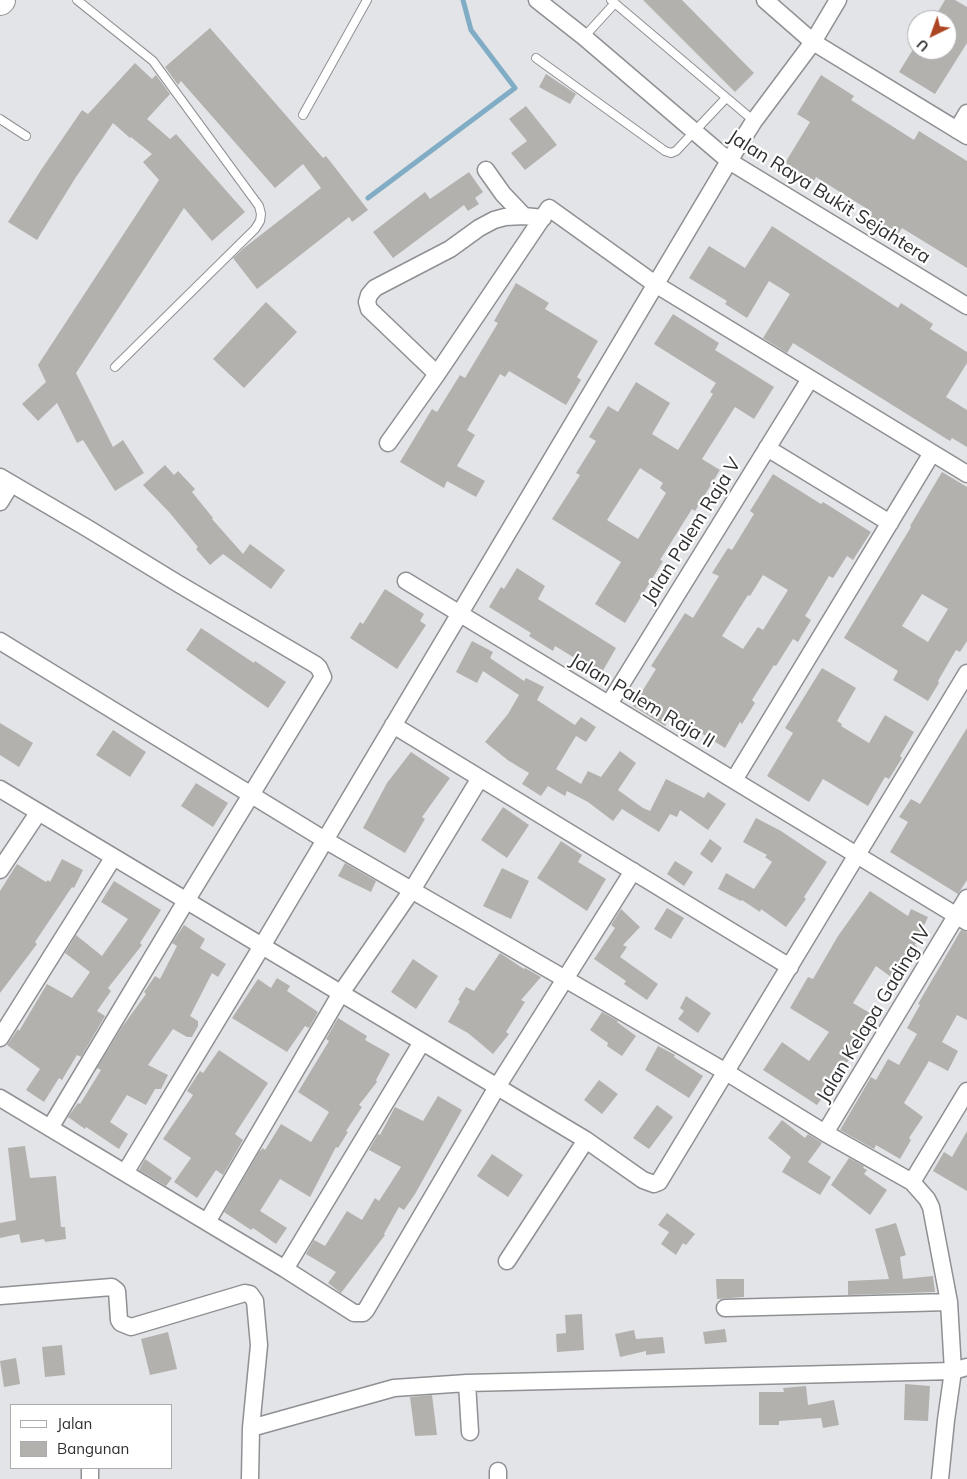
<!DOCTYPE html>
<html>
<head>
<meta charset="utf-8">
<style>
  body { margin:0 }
  #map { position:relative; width:967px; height:1479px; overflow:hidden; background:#e3e4e7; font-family:Mulish,sans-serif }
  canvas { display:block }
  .legend { position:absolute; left:10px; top:1404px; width:162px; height:65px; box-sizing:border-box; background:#fff; border:1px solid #abacac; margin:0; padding:6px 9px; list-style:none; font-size:15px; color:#2e2f30 }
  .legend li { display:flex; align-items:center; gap:10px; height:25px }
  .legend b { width:25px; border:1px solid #abacac }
  .north { position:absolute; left:907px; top:10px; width:50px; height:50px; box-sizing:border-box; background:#fff; border:1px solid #abacac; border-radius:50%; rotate:222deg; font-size:14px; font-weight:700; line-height:20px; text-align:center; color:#2e2f30 }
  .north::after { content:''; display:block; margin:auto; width:18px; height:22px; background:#ac4521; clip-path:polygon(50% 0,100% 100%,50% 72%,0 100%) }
</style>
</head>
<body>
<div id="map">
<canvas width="967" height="1479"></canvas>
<ul class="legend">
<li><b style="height:6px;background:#fff"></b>Jalan</li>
<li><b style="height:14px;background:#b3b1ae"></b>Bangunan</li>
</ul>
<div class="north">U</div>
</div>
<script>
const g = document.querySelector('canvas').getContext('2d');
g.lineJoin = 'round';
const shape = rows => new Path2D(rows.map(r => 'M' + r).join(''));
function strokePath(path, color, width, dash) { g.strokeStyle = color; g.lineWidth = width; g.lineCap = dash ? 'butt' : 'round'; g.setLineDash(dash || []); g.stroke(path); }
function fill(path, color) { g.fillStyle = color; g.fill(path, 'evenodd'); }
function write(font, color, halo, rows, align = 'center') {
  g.font = font + ' Mulish,sans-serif'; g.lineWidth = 4.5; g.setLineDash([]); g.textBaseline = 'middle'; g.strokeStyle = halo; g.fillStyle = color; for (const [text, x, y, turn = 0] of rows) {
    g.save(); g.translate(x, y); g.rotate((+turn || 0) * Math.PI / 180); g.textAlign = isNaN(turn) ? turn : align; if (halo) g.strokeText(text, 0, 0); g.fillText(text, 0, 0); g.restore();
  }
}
strokePath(shape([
  [368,198,515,88,471,30,463,0]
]), '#80acc5', 5);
fill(shape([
  [643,0,682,0,754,73,735,92],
  [945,0,955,0,967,7,967,43,935,94,899,72,917,43,917,50,947,50,947,20,933,20],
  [210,28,323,158,326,156,368,210,352,222,349,217,257,289,233,258,244,248,321,188,303,164,275,188,181,81,178,85,165,67],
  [135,63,152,79,156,75,170,94,147,119,170,139,176,134,245,212,212,241,184,208,76,373,113,447,123,440,144,473,115,491,83,440,77,443,57,403,38,421,22,404,46,382,38,365,159,180,143,162,152,154,131,137,130,138,113,123,76,177,37,240,8,222,41,170,82,110,88,114],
  [546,74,576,94,570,104,539,87],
  [821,75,854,96,851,100,914,140,919,131,967,161,967,268,902,228,898,234,870,217,872,212,816,177,814,181,785,163,810,122,797,114],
  [526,106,557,145,525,170,511,153,527,141,509,119],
  [469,172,483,192,475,198,479,204,468,211,464,205,393,258,373,232,425,192,430,199],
  [772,226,898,308,901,303,933,324,930,329,967,352,967,363,946,397,967,410,967,447,952,438,950,441,793,343,787,353,763,338,790,294,769,281,747,318,725,304,727,301,689,278,709,246,745,268],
  [516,283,549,303,545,309,598,341,577,377,581,380,566,405,509,371,505,377,500,374,467,430,475,435,457,466,485,481,476,497,447,481,444,488,400,462,432,409,437,412,460,375,465,378,498,323,494,321],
  [266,302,297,332,244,388,213,359],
  [673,314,719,343,715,350,774,387,754,419,735,407,702,459,720,470,695,511,692,509,660,560,663,561,625,623,595,604,621,562,552,519,580,475,576,473,596,441,589,437,608,406,618,412,636,382,670,403,652,434,678,450,713,394,710,392,716,383,654,344],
  [640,468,663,483,660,488,666,493,638,539,607,520],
  [165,465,174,475,178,471,195,489,192,492,213,518,212,519,243,554,250,544,285,570,271,589,223,554,210,565,196,549,198,547,169,512,143,485],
  [942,472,967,487,967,641,960,652,956,650,938,681,939,683,928,701,893,680,898,671,844,638,911,527,910,526],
  [922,594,948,609,928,642,902,626],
  [773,474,821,504,823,502,871,532,853,560,847,556,833,578,829,576,805,616,811,620,798,642,793,639,776,666,774,665,752,700,755,703,742,724,740,722,725,748,672,715,665,726,633,706,656,669,651,666,685,613,693,618,719,576,712,573,728,548,732,550,754,514,750,511],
  [763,575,788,590,763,630,758,627,743,649,722,636,748,595,750,596],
  [517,568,545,586,538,599,616,648,601,674,555,646,553,651,529,636,531,633,489,607,501,587,504,589],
  [385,589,424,614,420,621,426,625,397,669,350,638,360,622,363,624],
  [201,628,254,663,255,661,286,682,268,708,186,650],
  [472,641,493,652,490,658,524,681,526,678,544,687,537,700,575,725,581,717,596,727,586,742,576,736,556,769,581,784,588,771,601,777,620,751,636,763,618,790,643,808,650,811,666,779,704,798,708,792,726,804,708,830,680,810,677,817,670,814,659,832,622,809,613,821,588,802,567,791,565,796,548,786,541,796,522,784,529,773,509,761,485,742,508,714,519,695,483,671,477,683,456,672],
  [822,668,856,688,837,721,842,724,841,726,869,743,885,715,914,732,900,756,902,758,889,779,885,777,868,806,823,779,809,802,767,776,793,733,785,728],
  [0,723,33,743,19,767,0,755],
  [967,728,967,880,958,894,890,852,908,822,899,817,911,799,920,804],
  [113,730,146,752,130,777,96,755],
  [411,752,450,778,422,817,425,819,405,853,363,828,387,783],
  [196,783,228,803,213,827,181,806],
  [503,807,529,825,507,858,481,840],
  [756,818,781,831,827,862,804,897,806,899,786,927,761,909,760,912,742,900,741,901,718,889,726,873,754,889,772,862,765,857,767,855,743,842],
  [710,839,722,848,712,863,700,854],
  [561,841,582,855,578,862,606,879,587,911,537,878],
  [62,859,83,870,74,888,72,887,35,942,37,944,0,993,0,891,17,864,46,882,48,880,50,882],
  [675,861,693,872,684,886,667,874],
  [345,863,376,881,371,892,338,876],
  [502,868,529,881,511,919,483,906],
  [114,881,161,910,140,943,142,945,108,988,111,991,97,1011,105,1016,81,1057,77,1055,62,1080,59,1078,44,1102,26,1090,40,1069,7,1045,18,1029,19,1031,47,984,72,998,90,972,65,953,76,935,102,956,128,919,101,902],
  [870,891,908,916,911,909,928,917,915,945,917,946,907,962,904,960,891,977,876,966,853,1003,878,1018,853,1059,851,1057,817,1105,763,1070,782,1042,809,1061,829,1032,790,1008,808,977,813,979,838,936],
  [667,908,684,918,671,939,654,929],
  [621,909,640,927,623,945,627,947,620,957,658,984,647,1000,624,984,626,981,594,959,615,928,611,925],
  [184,925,205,939,200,948,226,964,218,977,212,973,190,1016,198,1021,198,1026,192,1037,187,1037,173,1029,148,1065,168,1075,161,1089,155,1089,146,1105,127,1095,110,1122,128,1134,119,1149,86,1127,85,1129,68,1117,78,1103,80,1104,101,1070,97,1068,122,1027,146,994,144,992,155,976,160,979,177,946,172,943],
  [961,930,967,932,967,1020,957,1015,942,1042,958,1051,948,1071,929,1061,904,1103,923,1117,909,1138,911,1140,900,1159,876,1145,874,1149,840,1130,871,1077,876,1080,888,1059,899,1065,917,1034,907,1028,920,1005,918,1004],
  [500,953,524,969,525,968,541,977,521,1000,525,1002,506,1032,509,1034,493,1054,468,1033,448,1022,460,1001,458,1000,466,987,474,991],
  [413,959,438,976,416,1009,391,992],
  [277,978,290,986,287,991,318,1012,309,1028,305,1026,287,1052,232,1018,258,979,271,988],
  [686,996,711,1013,698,1033,678,1019,684,1011,680,1008],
  [602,1012,618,1021,617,1022,636,1036,622,1056,607,1046,608,1043,590,1030],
  [338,1018,367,1036,365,1040,390,1054,376,1080,377,1082,359,1105,362,1107,346,1131,348,1132,338,1148,336,1147,310,1197,280,1179,260,1211,287,1228,276,1244,253,1228,251,1230,224,1212,259,1152,263,1148,265,1150,281,1124,311,1142,329,1112,298,1092,329,1041,326,1039],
  [658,1046,675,1055,674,1057,703,1076,689,1098,645,1070],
  [219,1050,268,1083,235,1134,243,1140,223,1175,216,1170,197,1198,174,1182,191,1158,163,1139,193,1095,187,1091,200,1071,203,1073],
  [599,1080,618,1094,602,1114,584,1100],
  [438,1096,462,1110,415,1194,404,1210,399,1207,384,1234,385,1235,341,1293,328,1283,336,1272,306,1254,314,1240,325,1246,347,1211,362,1220,375,1198,379,1201,401,1167,369,1150,378,1134,380,1135,395,1107,423,1121],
  [657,1105,673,1117,649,1149,633,1138],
  [782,1120,805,1138,808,1134,822,1143,808,1162,831,1177,820,1195,782,1172,791,1157,768,1138],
  [967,1131,967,1191,933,1171,944,1152,952,1157],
  [25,1146,30,1178,56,1176,61,1227,65,1227,66,1239,45,1242,44,1239,21,1243,19,1234,0,1238,0,1223,16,1220,8,1148],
  [492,1154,523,1175,508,1197,477,1176],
  [849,1158,864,1166,863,1168,867,1170,864,1174,887,1190,870,1215,831,1185],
  [145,1159,172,1178,166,1186,139,1170],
  [667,1213,695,1234,686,1245,683,1243,676,1255,661,1244,669,1232,658,1225],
  [896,1223,906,1255,900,1257,903,1279,933,1276,935,1292,848,1295,848,1281,889,1279,875,1229],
  [716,1279,744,1279,744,1297,717,1299],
  [582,1314,584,1350,557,1352,556,1334,566,1333,565,1315],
  [725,1329,727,1342,705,1344,703,1332],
  [634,1330,636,1339,663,1337,665,1353,646,1355,646,1351,620,1357,615,1334],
  [168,1332,177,1369,150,1375,141,1339],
  [62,1345,65,1375,45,1377,42,1347],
  [16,1358,20,1384,4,1387,0,1361],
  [905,1384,930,1386,928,1421,904,1420],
  [806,1386,808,1405,834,1400,839,1425,823,1428,821,1418,779,1421,779,1425,759,1425,759,1392,784,1392,783,1388],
  [432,1395,437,1435,415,1436,410,1397]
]), '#b3b1ae');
const lane = shape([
  [77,0,153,61,259,206,261,214,260,221,255,229,115,367],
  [611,0,754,121],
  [584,37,615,3],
  [536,58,665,151,671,153,676,151,726,98],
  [303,115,367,0],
  [0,119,26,136]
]);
const street = shape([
  [537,0,584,37,729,161,967,306],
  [765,0,813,42,967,136],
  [957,130,967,113],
  [486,170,503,194,524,216],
  [437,374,369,309,367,302,369,295,375,288,450,249,479,228,494,220,505,217,524,216,543,218],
  [388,443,437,374,549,208,655,284,967,474],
  [767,448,890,523],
  [0,477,87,528,177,583,316,665,319,668,323,677,186,901,50,1128],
  [0,502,11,484],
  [406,581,967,922],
  [0,641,325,840,726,1072,825,1133,912,1182,927,1199,931,1207,949,1302,953,1371,946,1420,940,1479],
  [609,704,810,379],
  [393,725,790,967],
  [734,780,932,453],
  [0,789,586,1140,643,1180,654,1184,659,1182,967,673],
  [0,870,38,813],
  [0,1038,113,858],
  [0,1098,285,1269,354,1313,363,1313,366,1310,497,1087,633,871],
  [825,1133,967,898],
  [125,1173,262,946,729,161,754,121,813,42,838,0],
  [912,1182,967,1091],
  [207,1222,341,993,412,890,480,778],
  [507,1261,586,1140],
  [285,1269,422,1042],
  [0,1296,112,1287,117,1291,119,1320,121,1323,131,1327,245,1293,250,1294,255,1301,259,1345,251,1428,250,1479],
  [725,1308,949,1302],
  [251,1428,394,1388,467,1383],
  [470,1432,467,1383,953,1371,967,1367],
  [498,1471,498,1479],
  [90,1479,90,1468]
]);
const highway = shape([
  [0,1,1,0]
]);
strokePath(lane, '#8f9093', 10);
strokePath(street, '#8f9093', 19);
strokePath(highway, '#8f9093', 30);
strokePath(lane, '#fff', 8);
strokePath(street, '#fff', 16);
strokePath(highway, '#fff', 28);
write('19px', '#2e2f30', '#fff', [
  ["Jalan Raya Bukit Sejahtera",829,197,32],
  ["Jalan Palem Raja V",692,531,-58],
  ["Jalan Palem Raja II",642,701,31],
  ["Jalan Kelapa Gading IV",874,1014,-59]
]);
</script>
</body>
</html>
